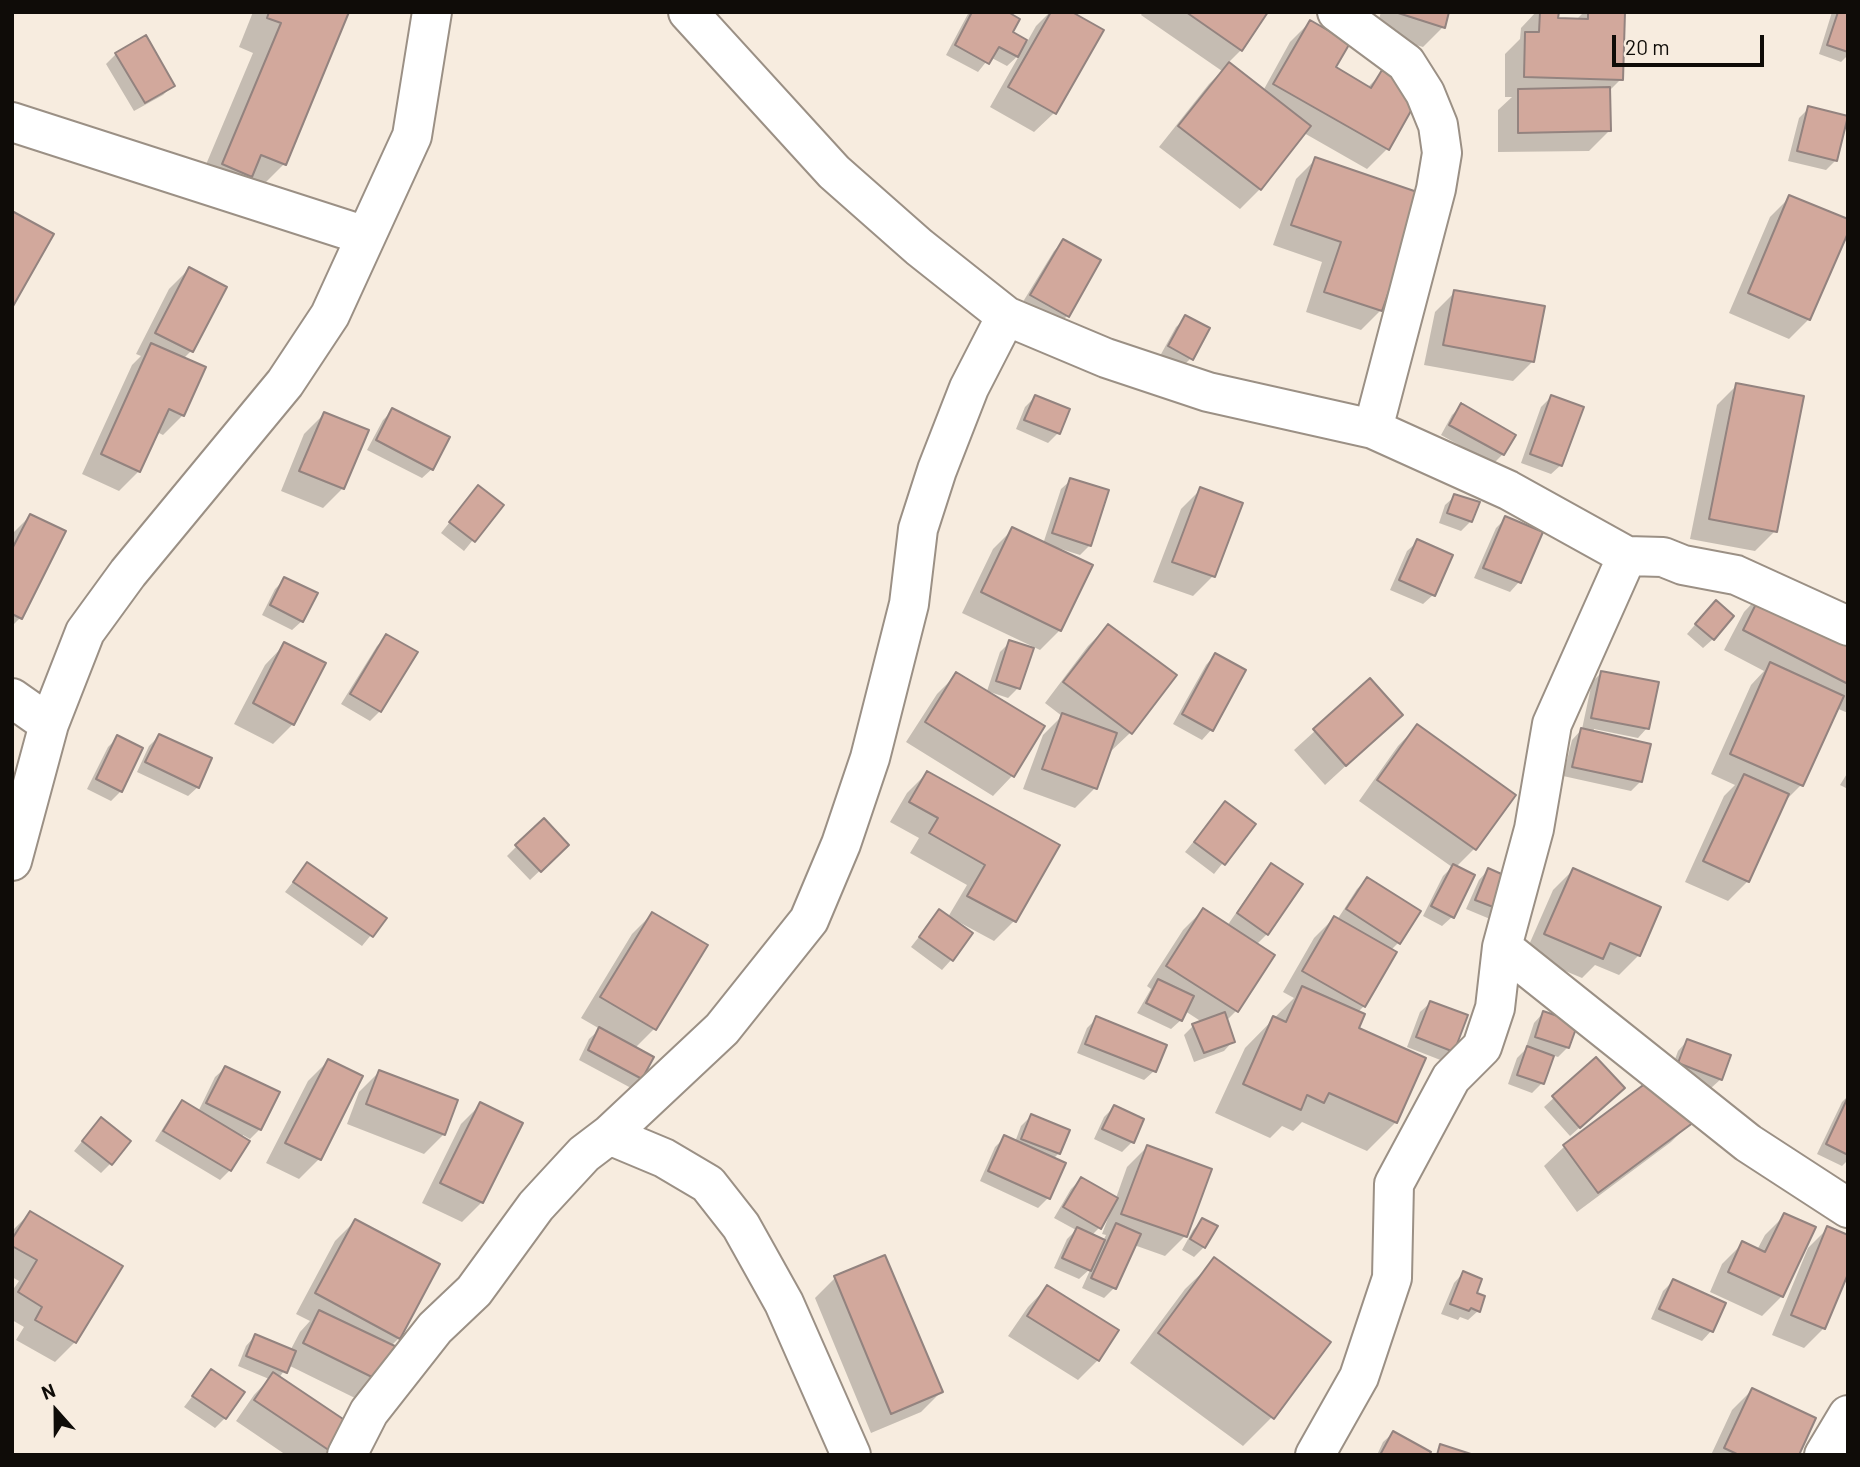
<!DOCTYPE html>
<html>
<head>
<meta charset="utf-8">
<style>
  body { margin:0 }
  #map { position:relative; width:1860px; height:1467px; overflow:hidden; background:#f7ecdf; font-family:Barlow,sans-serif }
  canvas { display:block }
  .frame { position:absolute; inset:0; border:14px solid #0f0c08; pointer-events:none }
  .north { position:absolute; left:21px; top:1376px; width:70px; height:70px; -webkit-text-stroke:5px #f7ecdf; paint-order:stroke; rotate:339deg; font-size:19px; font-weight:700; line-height:28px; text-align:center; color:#0f0c08 }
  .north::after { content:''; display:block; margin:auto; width:24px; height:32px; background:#0f0c08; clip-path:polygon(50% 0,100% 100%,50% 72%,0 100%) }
  .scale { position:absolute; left:1612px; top:35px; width:152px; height:32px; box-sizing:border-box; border:4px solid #0f0c08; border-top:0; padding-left:9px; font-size:21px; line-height:24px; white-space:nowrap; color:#0f0c08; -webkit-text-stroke:5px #f7ecdf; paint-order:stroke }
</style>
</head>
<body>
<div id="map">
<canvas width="1860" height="1467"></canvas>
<div class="frame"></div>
<div class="north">N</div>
<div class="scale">20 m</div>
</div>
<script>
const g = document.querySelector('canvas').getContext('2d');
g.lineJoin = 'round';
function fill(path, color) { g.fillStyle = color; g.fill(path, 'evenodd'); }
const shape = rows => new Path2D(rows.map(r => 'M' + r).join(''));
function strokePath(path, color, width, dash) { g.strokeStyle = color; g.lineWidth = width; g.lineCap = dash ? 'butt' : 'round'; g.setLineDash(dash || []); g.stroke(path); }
fill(shape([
  [253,12,348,12,284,164,255,193,194,193,253,53,239,47],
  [969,12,1004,12,1011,32,1027,42,1036,26,1050,12,1068,12,1054,113,1034,132,990,107,1020,54,1007,66,990,57,978,72,946,55],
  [1143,12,1266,12,1241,50,1228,63,1263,91,1290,42,1310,22,1333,68,1367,88,1382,73,1387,149,1367,169,1304,133,1260,189,1240,209,1159,147,1209,84,1222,71,1141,15],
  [1381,12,1448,12,1443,27,1423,47,1375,33],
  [1536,12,1557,12,1556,20,1576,20,1584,12,1623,12,1621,79,1608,92,1609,131,1589,151,1498,152,1498,110,1512,97,1505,97,1505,54,1520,39,1521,28],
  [1832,12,1848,12,1848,55,1841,62,1819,54],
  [145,37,173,85,163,95,134,111,106,64,116,54],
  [1809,108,1836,160,1826,170,1788,161,1799,118],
  [1316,159,1381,310,1361,330,1306,312,1322,262,1273,245,1296,179],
  [1790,197,1809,319,1789,339,1729,313,1770,217],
  [1064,241,1067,316,1058,325,1021,305,1054,251],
  [189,269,191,351,183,359,183,415,163,435,157,432,139,471,119,491,82,474,132,365,141,356,136,354,169,289],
  [1455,292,1533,361,1513,381,1424,365,1435,312],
  [1186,318,1191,358,1181,368,1160,356,1176,327],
  [1737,385,1775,531,1755,551,1690,539,1717,405],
  [1035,397,1058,433,1048,443,1016,429,1025,407],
  [1551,397,1561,465,1551,474,1521,463,1541,407],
  [1461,406,1503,454,1493,464,1441,435,1452,415],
  [393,410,432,469,422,478,367,450,383,420],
  [324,414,343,488,323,508,281,491,304,434],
  [1071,480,1090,545,1080,555,1058,548,1060,630,1040,650,962,613,993,549,1013,529,1043,544,1061,489],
  [478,487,501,505,464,551,441,533],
  [1201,489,1213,576,1193,596,1153,582,1181,509],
  [1455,496,1471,521,1461,531,1439,523,1445,505],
  [30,516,20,618,12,626,12,534],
  [1506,518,1519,582,1510,592,1474,578,1496,528],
  [1417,542,1433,595,1423,604,1390,590,1407,551],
  [285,579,302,621,292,630,262,615,275,589],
  [1763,592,1848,635,1848,713,1836,708,1801,785,1783,803,1748,881,1728,901,1685,882,1724,796,1735,785,1711,774,1751,685,1764,671,1724,650,1744,612],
  [1706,612,1713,639,1703,648,1687,634],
  [1108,626,1130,733,1110,752,1108,751,1095,788,1075,808,1023,789,1043,735,1062,716,1045,703,1088,646],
  [387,636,380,711,370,721,341,704,377,646],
  [1010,642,1018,688,1008,698,987,691,1000,652],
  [284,645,293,724,273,744,234,724,265,665],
  [1215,655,1244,671,1211,730,1202,740,1173,724,1206,665],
  [1602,672,1647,728,1638,738,1594,729,1593,733,1641,781,1631,791,1563,776,1572,740,1582,729,1592,682],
  [957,674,1012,776,993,796,906,742,937,694],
  [1370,681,1401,715,1325,785,1294,750],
  [1417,726,1513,795,1474,849,1456,867,1452,917,1442,926,1423,916,1443,876,1452,867,1359,801,1398,746],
  [159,736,198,787,188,796,137,772,149,746],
  [117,738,121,791,111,801,87,789,108,747],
  [1848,772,1848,789,1840,785],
  [927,773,1057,846,1014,921,994,941,955,920,951,960,942,970,911,947,939,911,948,917,967,885,910,853,919,838,890,822,907,793],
  [1225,803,1254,824,1214,874,1185,852],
  [543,820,567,845,530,880,507,856],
  [307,864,385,918,362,946,285,892],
  [1272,865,1267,934,1256,945,1273,956,1236,1011,1226,1021,1233,1041,1224,1051,1194,1062,1184,1035,1193,1026,1202,1022,1185,1011,1181,1020,1171,1029,1137,1013,1151,989,1147,986,1183,930,1203,910,1227,926,1262,875],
  [1488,870,1512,881,1490,919,1466,909,1479,880],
  [1573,870,1639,955,1619,975,1595,965,1582,978,1525,954,1553,890],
  [1367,879,1398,943,1391,950,1364,1006,1358,1012,1357,1029,1396,1122,1367,1151,1302,1122,1293,1131,1282,1126,1270,1138,1215,1113,1245,1048,1294,998,1283,992,1314,938,1334,918,1337,920,1357,889],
  [652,914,654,1029,635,1048,652,1057,641,1078,631,1088,579,1060,589,1039,600,1029,581,1018,632,934],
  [1430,1003,1452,1051,1443,1061,1407,1047,1420,1012],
  [1543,1013,1568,1047,1558,1057,1552,1055,1542,1083,1532,1093,1508,1084,1517,1058,1528,1047,1526,1047,1534,1023],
  [1097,1018,1154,1071,1144,1080,1077,1053,1087,1028],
  [1687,1041,1721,1079,1711,1088,1670,1073,1678,1051],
  [1596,1059,1613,1098,1570,1136,1544,1107],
  [328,1061,361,1077,319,1159,299,1179,266,1163,308,1081],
  [225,1068,260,1129,250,1139,243,1135,230,1170,220,1180,155,1141,173,1112,182,1102,198,1112,215,1077],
  [379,1072,444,1134,424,1154,347,1124,359,1092],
  [1658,1077,1691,1122,1671,1142,1577,1212,1544,1166,1564,1147],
  [1848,1096,1848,1160,1842,1166,1817,1154,1842,1102],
  [481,1104,482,1202,462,1222,422,1203,461,1124],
  [1114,1107,1132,1142,1122,1152,1094,1139,1104,1117],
  [1031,1116,1059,1153,1053,1159,1048,1198,1038,1208,980,1181,995,1147,1005,1137,1015,1142,1021,1126],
  [92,1129,111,1163,101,1173,74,1151],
  [1147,1147,1185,1236,1165,1256,1134,1245,1114,1288,1104,1298,1082,1288,1091,1268,1079,1279,1054,1268,1067,1239,1076,1230,1054,1218,1071,1189,1081,1179,1116,1198,1127,1167],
  [1108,1212,1110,1213,1102,1234,1106,1235,1103,1241,1091,1236,1099,1228],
  [30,1213,75,1342,55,1362,16,1340,24,1327,12,1320,12,1291,19,1281,12,1277,12,1231],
  [1785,1215,1782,1296,1762,1316,1710,1292,1722,1264,1742,1244,1757,1250,1765,1235],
  [1202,1220,1204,1247,1194,1257,1182,1250,1193,1230],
  [355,1221,399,1338,391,1346,361,1401,288,1365,279,1378,350,1426,329,1455,286,1455,236,1421,254,1395,269,1379,238,1366,246,1346,255,1336,290,1351,300,1332,310,1321,296,1314,335,1241],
  [1828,1228,1824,1328,1804,1348,1772,1335,1808,1248],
  [1215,1260,1272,1417,1243,1446,1130,1363,1185,1289],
  [1463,1273,1475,1294,1478,1311,1468,1320,1460,1317,1458,1320,1441,1314,1454,1283],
  [835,1278,941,1392,921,1412,871,1433,815,1298],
  [1673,1281,1711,1331,1702,1341,1651,1319,1663,1291],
  [1047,1287,1098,1360,1078,1380,1008,1336,1028,1307],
  [211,1372,225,1418,215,1428,184,1407],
  [1752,1390,1797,1455,1711,1455,1732,1410],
  [1393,1433,1427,1455,1377,1455,1383,1442]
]), '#0003');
const building = shape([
  [269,12,349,12,286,165,261,155,252,177,222,164,281,23,267,18,269,12],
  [972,12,1008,12,1020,19,1013,32,1027,40,1018,57,999,47,989,64,955,45,972,12],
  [1051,12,1072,12,1104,30,1056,114,1008,87,1051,12],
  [1186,12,1268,12,1242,51,1186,12],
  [1395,12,1449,12,1445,28,1395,12],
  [1540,12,1559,12,1558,18,1588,19,1588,12,1625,12,1623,80,1524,77,1525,32,1539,32,1540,12],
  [1838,12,1848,12,1848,52,1827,45,1838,12],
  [1310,20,1350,43,1336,67,1371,88,1382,70,1421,93,1389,150,1273,84,1310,20],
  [146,35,175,86,145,103,115,53,146,35],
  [1229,62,1311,126,1261,190,1178,126,1229,62],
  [1610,87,1611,131,1518,133,1518,89,1610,87],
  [1808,106,1848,116,1837,161,1797,151,1808,106],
  [1315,157,1423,194,1382,311,1324,292,1341,242,1291,225,1315,157],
  [1789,195,1848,219,1848,233,1810,320,1748,293,1789,195],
  [12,211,54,234,12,308,12,211],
  [1063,239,1101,260,1069,317,1030,295,1063,239],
  [189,267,227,287,193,352,155,333,189,267],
  [1454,290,1545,306,1534,362,1443,345,1454,290],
  [1185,315,1210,328,1193,360,1168,346,1185,315],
  [151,343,206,367,184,416,169,409,140,472,101,454,151,343],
  [1736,383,1804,396,1777,532,1709,519,1736,383],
  [1035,395,1070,409,1060,434,1024,420,1035,395],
  [1551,395,1584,407,1562,466,1530,454,1551,395],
  [1461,403,1516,435,1504,455,1449,425,1461,403],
  [392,408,450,437,433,470,376,440,392,408],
  [324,412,369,430,344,489,299,471,324,412],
  [1070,478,1109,490,1091,546,1052,533,1070,478],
  [478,485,504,505,475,542,449,522,478,485],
  [1200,487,1243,503,1215,577,1172,562,1200,487],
  [1454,494,1480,502,1472,522,1447,513,1454,494],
  [30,514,66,531,22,619,12,614,12,549,30,514],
  [1505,516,1543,532,1521,583,1483,568,1505,516],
  [1012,527,1093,565,1061,631,981,592,1012,527],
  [1417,539,1453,555,1435,596,1399,580,1417,539],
  [284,577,318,593,303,622,270,605,284,577],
  [1763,590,1848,633,1848,684,1743,630,1763,590],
  [1716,600,1734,616,1714,640,1695,624,1716,600],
  [1108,624,1177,675,1132,734,1063,682,1108,624],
  [386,634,418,652,381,712,350,694,386,634],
  [1009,640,1034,648,1020,689,996,681,1009,640],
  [284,642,326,663,294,725,253,703,284,642],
  [1215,653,1246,670,1213,731,1182,714,1215,653],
  [1770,662,1844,696,1803,786,1730,754,1770,662],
  [1601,671,1659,682,1649,729,1591,718,1601,671],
  [956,672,1045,726,1014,777,925,722,956,672],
  [1370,678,1403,715,1346,766,1313,729,1370,678],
  [1062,713,1117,733,1097,789,1042,769,1062,713],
  [1417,724,1516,795,1476,850,1377,780,1417,724],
  [1581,728,1651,744,1642,782,1572,767,1581,728],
  [159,734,212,758,199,788,145,762,159,734],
  [117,735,143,748,122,792,96,779,117,735],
  [927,771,1060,845,1016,922,967,896,985,865,929,833,938,818,909,802,927,771],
  [1744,774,1789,794,1749,882,1703,861,1744,774],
  [1225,801,1256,824,1225,865,1194,842,1225,801],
  [544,818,569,845,541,872,515,845,544,818],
  [307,862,387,918,373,937,293,882,307,862],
  [1271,863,1303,884,1268,935,1237,913,1271,863],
  [1453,864,1475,875,1454,918,1431,906,1453,864],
  [1488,868,1515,880,1501,910,1475,900,1488,868],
  [1573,868,1661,907,1640,956,1610,943,1603,959,1544,934,1573,868],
  [1367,877,1421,911,1400,944,1346,909,1367,877],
  [1203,908,1275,955,1238,1012,1166,966,1203,908],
  [939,909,973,933,953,961,919,937,939,909],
  [652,912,708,945,656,1030,600,997,652,912],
  [1334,916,1397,952,1365,1007,1302,971,1334,916],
  [1158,979,1194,996,1182,1021,1146,1003,1158,979],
  [1302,986,1365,1014,1359,1028,1426,1058,1397,1123,1329,1093,1324,1103,1307,1095,1301,1110,1243,1084,1273,1016,1286,1022,1302,986],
  [1430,1001,1468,1015,1454,1052,1416,1037,1430,1001],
  [1543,1011,1578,1023,1569,1048,1535,1037,1543,1011],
  [1225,1012,1235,1042,1204,1053,1192,1024,1225,1012],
  [1096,1016,1167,1045,1156,1072,1085,1044,1096,1016],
  [599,1027,654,1057,642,1079,588,1050,599,1027],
  [1687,1039,1731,1055,1722,1080,1678,1063,1687,1039],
  [1527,1046,1554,1056,1544,1084,1517,1075,1527,1046],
  [1596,1057,1625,1088,1580,1128,1552,1096,1596,1057],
  [328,1059,363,1076,321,1160,285,1143,328,1059],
  [225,1066,280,1092,261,1130,206,1103,225,1066],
  [379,1070,458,1100,445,1135,366,1104,379,1070],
  [1658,1074,1694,1122,1598,1193,1563,1145,1658,1074],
  [1848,1097,1848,1155,1826,1144,1848,1097],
  [182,1100,250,1141,231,1171,163,1131,182,1100],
  [480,1102,523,1123,483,1203,440,1183,480,1102],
  [1114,1105,1144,1119,1134,1143,1102,1129,1114,1105],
  [1031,1114,1070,1130,1060,1154,1021,1139,1031,1114],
  [101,1117,131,1141,112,1165,82,1141,101,1117],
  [1004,1135,1066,1163,1050,1199,988,1171,1004,1135],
  [1147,1145,1212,1169,1187,1237,1121,1214,1147,1145],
  [1081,1177,1118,1198,1101,1229,1063,1207,1081,1177],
  [30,1211,123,1266,76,1343,35,1320,42,1307,18,1292,37,1260,12,1246,12,1239,30,1211],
  [1784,1213,1816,1227,1783,1297,1728,1272,1742,1241,1765,1252,1784,1213],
  [1202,1218,1218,1226,1205,1248,1190,1239,1202,1218],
  [355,1219,440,1264,400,1339,315,1293,355,1219],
  [1116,1223,1141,1234,1116,1289,1091,1278,1116,1223],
  [1827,1226,1848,1235,1848,1274,1825,1329,1791,1315,1827,1226],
  [1077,1227,1105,1240,1091,1271,1062,1258,1077,1227],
  [885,1255,943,1392,891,1414,834,1276,885,1255],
  [1214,1257,1331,1342,1274,1419,1158,1333,1214,1257],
  [1463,1271,1482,1279,1477,1293,1485,1296,1480,1312,1471,1308,1469,1311,1450,1304,1463,1271],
  [1673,1279,1726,1303,1713,1332,1659,1309,1673,1279],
  [1047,1285,1119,1330,1099,1361,1027,1316,1047,1285],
  [319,1310,399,1348,382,1382,303,1343,319,1310],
  [255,1334,296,1351,287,1373,246,1356,255,1334],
  [211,1369,245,1392,226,1419,192,1396,211,1369],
  [273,1372,352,1425,333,1453,254,1400,273,1372],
  [1752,1388,1816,1418,1799,1455,1739,1455,1724,1448,1752,1388],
  [1393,1431,1431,1452,1429,1455,1380,1455,1393,1431],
  [1440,1444,1474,1455,1437,1455,1440,1444]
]);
fill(building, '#d2a89c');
strokePath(building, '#93837f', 2);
const minor = shape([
  [688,12,834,172,919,247,1006,316,1106,358,1208,392,1373,429,1508,490,1627,556,1663,557,1683,565,1736,575,1848,626],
  [1337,12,1406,63,1425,93,1438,125,1442,153,1436,189,1373,429],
  [12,122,366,236],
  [12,698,49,724],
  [12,861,49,724,85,632,128,573,285,383,330,315,412,136,432,12],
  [1502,947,1748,1143,1848,1208],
  [609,1135,664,1158,708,1184,741,1226,784,1303,851,1455],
  [347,1455,369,1412,435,1328,474,1291,536,1206,584,1154,609,1135,722,1029,809,920,841,844,870,758,909,604,918,529,937,470,969,388,1006,316],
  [1315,1455,1359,1377,1392,1278,1394,1184,1451,1078,1482,1047,1495,1008,1502,947,1534,829,1552,724,1627,556],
  [1824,1455,1848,1415]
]);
strokePath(minor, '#9b9085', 42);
strokePath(minor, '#fff', 38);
</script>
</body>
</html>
